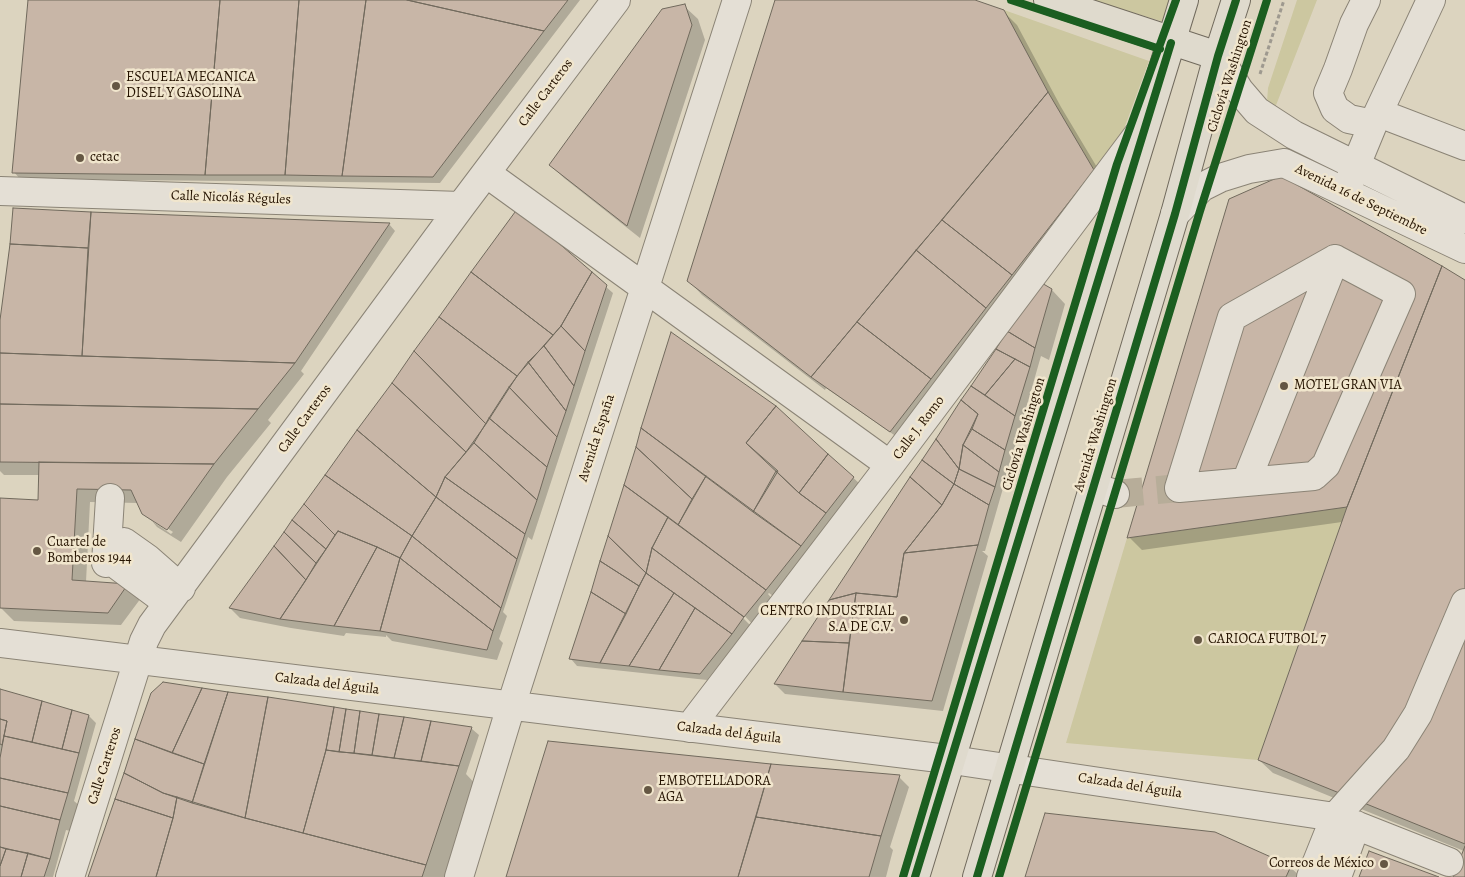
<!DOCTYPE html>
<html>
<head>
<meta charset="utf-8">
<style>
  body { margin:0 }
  canvas { display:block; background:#dcd4bf }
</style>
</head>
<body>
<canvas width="1465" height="877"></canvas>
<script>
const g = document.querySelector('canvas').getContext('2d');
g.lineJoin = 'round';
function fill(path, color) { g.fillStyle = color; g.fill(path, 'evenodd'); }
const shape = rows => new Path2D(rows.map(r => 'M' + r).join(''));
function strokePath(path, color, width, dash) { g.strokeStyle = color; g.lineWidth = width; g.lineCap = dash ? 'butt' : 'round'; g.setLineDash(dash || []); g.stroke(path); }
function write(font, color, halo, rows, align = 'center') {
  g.font = font + ' Alegreya,serif'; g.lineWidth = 5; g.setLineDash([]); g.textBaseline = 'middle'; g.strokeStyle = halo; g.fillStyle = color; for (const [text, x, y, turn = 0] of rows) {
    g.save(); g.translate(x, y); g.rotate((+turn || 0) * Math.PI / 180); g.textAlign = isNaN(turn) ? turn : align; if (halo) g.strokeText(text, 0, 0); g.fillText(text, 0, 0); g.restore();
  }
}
fill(shape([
  [1092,0,1174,0,1167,23],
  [1297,0,1317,0,1273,113,1267,102,1268,88],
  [1004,10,1149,61,1121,137,1094,170,1048,92],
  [1347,507,1258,760,1066,743,1127,538]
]), '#ccc7a0');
fill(shape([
  [29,0,580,0,440,183,20,179,14,172],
  [776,0,971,0,1003,11,1017,25,1061,107,1107,184,897,437,826,388,825,390,702,295,689,281],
  [684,6,698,19,705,40,640,238,564,178,551,165],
  [14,209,389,224,395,231,301,371,304,374,268,420,271,423,227,477,181,542,157,527,152,521,171,534,173,532,152,518,152,521,143,513,138,503,90,502,86,582,127,585,141,598,121,625,14,621,0,607,0,499,39,501,40,475,4,475,0,471,0,330],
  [518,210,613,293,532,540,528,537,503,612,507,616,499,639,503,643,497,660,392,641,386,635,386,637,346,633,344,636,291,628,240,618,230,608],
  [1465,281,1465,877,1454,877,1464,851,1273,773,1259,760,1342,522,1142,550,1129,537],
  [1052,290,1065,304,1049,360,1041,356,985,551,982,551,988,556,943,711,785,694,775,684,803,641,1008,333],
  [672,334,776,407,860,484,773,596,769,593,768,594,775,602,755,627,741,612,739,614,750,625,707,680,577,666,571,659],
  [164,684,472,729,479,735,466,774,482,791,453,877,90,877],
  [0,691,89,716,96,723,74,801,81,807,74,832,66,830,53,877,0,877],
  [549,742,899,777,909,787,890,847,893,850,886,877,507,877],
  [1290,867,1301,877,1027,877]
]), '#0003');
const building = shape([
  [28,0,220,0,205,175,12,173,28,0],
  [220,0,299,0,285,175,205,175,220,0],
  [299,0,366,0,342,176,285,175,299,0],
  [366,0,407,0,544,31,433,177,342,176,366,0],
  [407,0,568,0,544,31,407,0],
  [775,0,975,0,1004,10,1048,92,811,377,687,281,775,0],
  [685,4,692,25,627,226,549,165,662,9,685,4],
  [1048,92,1094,170,1012,275,942,220,1048,92],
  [1281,176,1442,266,1347,507,1127,538,1229,199,1281,176],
  [13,208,91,212,88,248,10,244,13,208],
  [518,208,592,272,561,326,553,335,471,272,518,208],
  [91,212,390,223,295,363,82,356,91,212],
  [942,220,1012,275,986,308,916,250,942,220],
  [10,244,88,248,82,356,0,353,0,320,10,244],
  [916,250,986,308,931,379,857,322,916,250],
  [1442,266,1465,280,1465,844,1258,760,1347,507,1442,266],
  [471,272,553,335,517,376,439,317,471,272],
  [592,272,607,285,585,351,561,326,592,272],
  [1040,282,1052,289,1035,348,1007,331,1040,282],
  [439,317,517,376,486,424,414,351,439,317],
  [857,322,931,379,890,432,811,377,857,322],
  [561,326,585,351,574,386,544,346,561,326],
  [1007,331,1035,348,1030,367,996,349,1007,331],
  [671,332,776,406,746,443,778,471,753,512,641,428,671,332],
  [544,346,574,386,566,411,528,362,544,346],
  [996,349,1015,359,985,395,971,386,996,349],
  [414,351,486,424,466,452,392,383,414,351],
  [0,353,82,356,295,363,258,409,0,404,0,353],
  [1015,359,1030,367,1015,416,985,395,1015,359],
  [528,362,566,411,557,437,509,387,528,362],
  [392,383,466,452,445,477,436,497,357,430,392,383],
  [971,386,1015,416,1005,450,972,429,978,414,961,400,971,386],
  [509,387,557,437,547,467,489,418,509,387],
  [961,400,978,414,963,445,959,469,936,439,961,400],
  [0,404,258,409,214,464,0,462,0,404],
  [776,406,828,454,799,493,746,443,776,406],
  [489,418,547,467,537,500,474,443,489,418],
  [641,428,706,476,692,499,636,447,641,428],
  [972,429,1005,450,999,472,963,445,972,429],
  [357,430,436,497,412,536,325,475,357,430],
  [936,439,959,469,954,484,922,460,936,439],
  [474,443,537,500,525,534,445,477,474,443],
  [963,445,999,472,995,487,959,469,963,445],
  [636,447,692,499,678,525,624,485,636,447],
  [828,454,854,477,826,513,799,493,828,454],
  [922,460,954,484,942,505,910,477,922,460],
  [39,462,214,464,167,530,142,514,131,490,77,489,72,580,128,584,108,613,0,608,0,498,38,500,39,462],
  [959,469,995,487,989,505,954,484,959,469],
  [776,471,799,493,826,513,801,546,753,512,776,471],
  [325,475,412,536,400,558,377,547,338,531,335,535,304,504,325,475],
  [706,476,801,546,766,590,678,525,706,476],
  [445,477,525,534,517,559,436,497,445,477],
  [910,477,942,505,904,553,897,597,856,593,829,600,910,477],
  [954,484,989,505,978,545,904,553,942,505,954,484],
  [624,485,668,517,652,548,646,573,608,536,624,485],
  [436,497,517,559,501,608,412,536,436,497],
  [304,504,335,535,326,549,292,520,304,504],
  [668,517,766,590,744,617,652,548,668,517],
  [292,520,326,549,316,563,284,532,292,520],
  [338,531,377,547,334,626,280,619,338,531],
  [284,532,316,563,306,580,274,546,284,532],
  [412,536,501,608,493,631,400,558,412,536],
  [608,536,646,573,639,586,600,561,608,536],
  [978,545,932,701,843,692,856,593,897,597,904,553,978,545],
  [274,546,306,580,280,619,229,608,274,546],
  [377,547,400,558,380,631,334,626,377,547],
  [652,548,744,617,732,634,646,573,652,548],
  [400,558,493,631,487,650,380,631,400,558],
  [600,561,639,586,626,614,591,592,600,561],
  [646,573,674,593,629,666,600,663,646,573],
  [591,592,626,614,600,663,569,659,591,592],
  [674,593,695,608,659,670,629,666,674,593],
  [856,593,849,643,802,641,829,600,856,593],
  [695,608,732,634,700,674,659,670,695,608],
  [802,641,849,643,843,692,774,684,802,641],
  [163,682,202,688,172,753,135,739,151,693,163,682],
  [202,688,228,692,204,764,172,753,202,688],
  [0,689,42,701,32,742,4,736,7,721,0,719,0,689],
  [228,692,268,697,245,818,192,803,228,692],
  [268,697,334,707,326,750,303,833,245,818,268,697],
  [42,701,72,710,62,749,32,742,42,701],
  [334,707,346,709,339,752,326,750,334,707],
  [346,709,360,711,354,753,339,752,346,709],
  [72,710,89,715,79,753,62,749,72,710],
  [360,711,379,714,372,755,354,753,360,711],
  [379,714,404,717,394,758,372,755,379,714],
  [404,717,431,721,421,761,394,758,404,717],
  [0,719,7,721,2,745,0,744,0,719],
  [431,721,472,727,459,766,421,761,431,721],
  [4,736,79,753,68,793,0,778,0,758,4,736],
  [135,739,204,764,192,803,163,793,124,773,135,739],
  [548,741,771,764,738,877,506,877,548,741],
  [326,750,459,766,426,865,303,833,326,750],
  [771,764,900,775,881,836,756,817,771,764],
  [124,773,163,793,177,797,173,818,115,799,124,773],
  [0,778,68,793,60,820,0,806,0,778],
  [177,797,245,818,426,865,422,877,156,877,173,818,177,797],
  [115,799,173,818,156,877,88,877,115,799],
  [0,806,60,820,50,859,0,847,0,806],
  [1045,813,1215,832,1291,866,1286,877,1025,877,1045,813],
  [756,817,881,836,869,877,738,877,756,817],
  [1465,846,1465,877,1453,877,1465,846],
  [0,847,6,849,0,866,0,847],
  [6,849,28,853,21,877,0,877,0,866,6,849],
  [1369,851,1439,877,1359,877,1369,851],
  [28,853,50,859,44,877,21,877,28,853]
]);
fill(building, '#c8b6a7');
strokePath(building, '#716a5d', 1);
strokePath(shape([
  [1115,494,1179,488]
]), '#b7ad99', 28, [28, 14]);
const minor = shape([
  [1366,0,1354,24,1338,69,1328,93,1335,109,1349,119,1373,124],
  [1218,56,1239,90,1257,111,1294,135,1465,219],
  [1379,113,1465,146],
  [1284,163,1465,249],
  [486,173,890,465],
  [0,191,461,206],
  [1345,192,1373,124,1431,0],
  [1175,214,1202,187,1220,178,1249,169,1284,163],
  [1335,259,1401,294,1326,465,1314,476,1179,488,1232,317,1335,259],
  [1246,482,1335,259],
  [1094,487,1115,494],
  [107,547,124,542,148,559,181,588],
  [106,557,168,603],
  [106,563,110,498],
  [0,643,939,758,1335,817,1449,862],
  [689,728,890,465,1143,128],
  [70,877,144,641,152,625,461,206,616,0],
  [459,877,511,706,737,0],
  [1311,877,1335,817,1396,749,1418,714,1465,603],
  [1337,877,1356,825]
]);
const major = shape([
  [1048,0,1218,56],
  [915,877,1184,0],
  [977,877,1175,214,1218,56,1236,0]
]);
strokePath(minor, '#8b8476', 30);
strokePath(major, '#716a5d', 30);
strokePath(shape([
  [1260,74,1284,0]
]), '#9e998f', 3, [4, 2.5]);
strokePath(minor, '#e4dfd5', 28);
strokePath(major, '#dfdacd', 28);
strokePath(shape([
  [1011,0,1160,49],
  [903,877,1117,164,1176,0],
  [915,877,1171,43],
  [977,877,1175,214,1218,56,1236,0],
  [999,877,1200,211,1267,0]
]), '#1b5e20', 8);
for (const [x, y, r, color] of [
  [116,86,5,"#655743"],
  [80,158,5,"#655743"],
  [1284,386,5,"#655743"],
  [37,551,5,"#655743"],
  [904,620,5,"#655743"],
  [1198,640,5,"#655743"],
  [648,790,5,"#655743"],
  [1384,864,5,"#655743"]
]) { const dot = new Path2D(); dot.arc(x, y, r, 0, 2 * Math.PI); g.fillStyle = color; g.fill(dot); strokePath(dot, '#f1e6cd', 2); }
write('14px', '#251300', '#f1e6cd', [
  ["Ciclovía Washington",1230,76,-72],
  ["Calle Carteros",546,93,-53],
  ["Calle Nicolás Régules",231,198,2],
  ["Avenida 16 de Septiembre",1361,200,26],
  ["Calle Carteros",305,419,-54],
  ["Calle J. Romo",919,428,-53],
  ["Ciclovía Washington",1024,434,-73],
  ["Avenida Washington",1096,435,-73],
  ["Avenida España",597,438,-72],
  ["Calzada del Águila",327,684,7],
  ["Calzada del Águila",729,733,7],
  ["Calle Carteros",105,766,-72],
  ["Calzada del Águila",1130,786,9]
]);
write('14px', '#251300', '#f1e6cd', [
  ["ESCUELA MECANICA",126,78],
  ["DISEL Y GASOLINA",126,94],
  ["cetac",90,158],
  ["MOTEL GRAN VIA",1294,386],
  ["Cuartel de",47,543],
  ["Bomberos 1944",47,559],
  ["CENTRO INDUSTRIAL",894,612,"right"],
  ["S.A DE C.V.",894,628,"right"],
  ["CARIOCA FUTBOL 7",1208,640],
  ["EMBOTELLADORA",658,782],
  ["AGA",658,798],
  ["Correos de México",1374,864,"right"]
], 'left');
</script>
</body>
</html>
